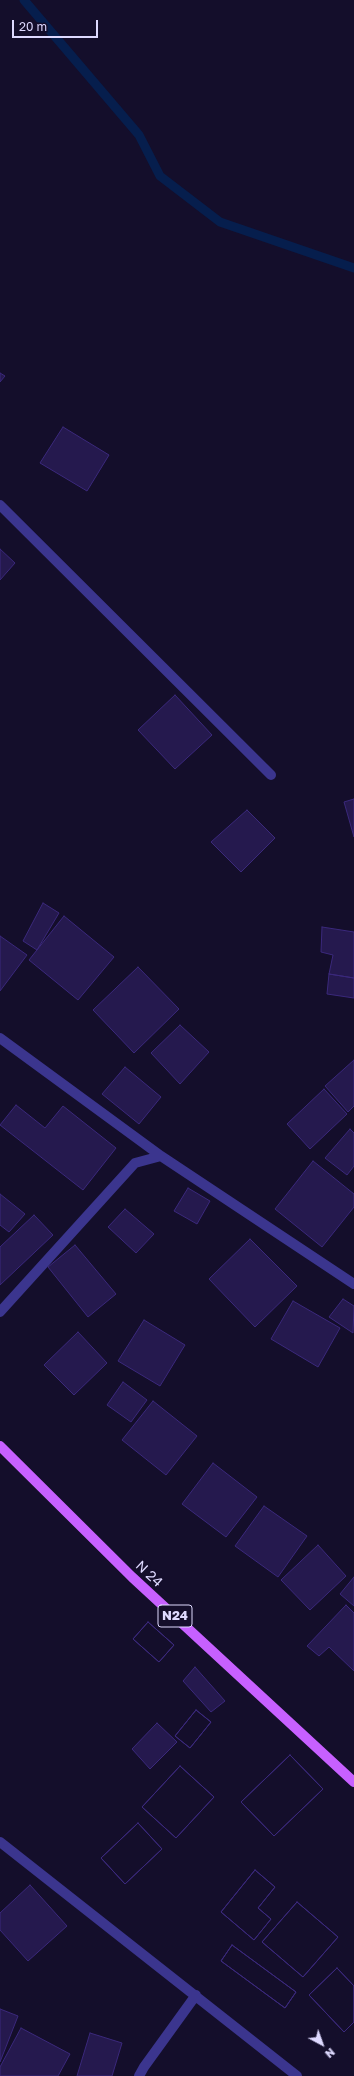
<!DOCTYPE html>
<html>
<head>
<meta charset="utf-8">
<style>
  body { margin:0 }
  #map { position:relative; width:354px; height:2076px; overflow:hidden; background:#140e2b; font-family:"Golos Text",sans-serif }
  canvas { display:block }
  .north { position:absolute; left:302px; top:2024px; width:40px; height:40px; -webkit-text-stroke:3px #140e2b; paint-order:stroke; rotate:139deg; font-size:11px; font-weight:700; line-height:16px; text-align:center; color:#ded9ff }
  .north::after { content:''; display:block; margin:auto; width:14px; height:18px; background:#ded9ff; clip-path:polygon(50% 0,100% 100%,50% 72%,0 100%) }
  .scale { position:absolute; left:12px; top:20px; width:86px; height:18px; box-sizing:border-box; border:2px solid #ded9ff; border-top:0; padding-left:5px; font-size:12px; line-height:14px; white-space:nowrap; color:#ded9ff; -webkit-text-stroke:3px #140e2b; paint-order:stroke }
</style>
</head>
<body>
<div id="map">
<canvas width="354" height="2076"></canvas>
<div class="north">N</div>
<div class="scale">20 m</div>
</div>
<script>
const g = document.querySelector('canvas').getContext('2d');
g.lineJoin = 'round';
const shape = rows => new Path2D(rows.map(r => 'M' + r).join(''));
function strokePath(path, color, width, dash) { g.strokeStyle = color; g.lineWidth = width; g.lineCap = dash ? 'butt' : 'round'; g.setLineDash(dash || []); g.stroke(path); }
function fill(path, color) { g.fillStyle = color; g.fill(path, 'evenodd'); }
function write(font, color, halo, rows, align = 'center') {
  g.font = font + ' "Golos Text",sans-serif'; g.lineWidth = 4; g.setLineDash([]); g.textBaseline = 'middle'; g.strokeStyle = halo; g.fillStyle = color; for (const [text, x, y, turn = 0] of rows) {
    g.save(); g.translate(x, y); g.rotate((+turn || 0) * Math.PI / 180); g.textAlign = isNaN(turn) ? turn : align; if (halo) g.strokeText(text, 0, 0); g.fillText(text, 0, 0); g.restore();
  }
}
strokePath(shape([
  [24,0,139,135,160,176,220,222,354,268]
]), '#061e4d', 9);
const building = shape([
  [0,373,5,376,0,382,0,373],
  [63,427,109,455,87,491,40,463,63,427],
  [0,549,15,563,0,580,0,549],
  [175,695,212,735,175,769,138,730,175,695],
  [354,799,354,837,344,802,354,799],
  [247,810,275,838,241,872,211,842,247,810],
  [43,903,59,913,37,950,23,941,43,903],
  [64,916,114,957,78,1000,29,960,64,916],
  [322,927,354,932,354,978,329,974,333,955,321,952,322,927],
  [0,936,27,955,0,991,0,936],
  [138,967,179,1009,134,1053,93,1010,138,967],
  [329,974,354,978,354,998,327,994,329,974],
  [180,1025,209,1052,180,1084,151,1053,180,1025],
  [354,1060,354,1106,348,1112,325,1086,354,1060],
  [125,1067,161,1097,139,1124,102,1094,125,1067],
  [324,1089,347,1114,310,1149,287,1124,324,1089],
  [16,1105,45,1128,63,1106,116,1148,83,1190,0,1125,16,1105],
  [350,1129,354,1133,354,1166,347,1175,325,1158,350,1129],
  [313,1161,354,1194,354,1207,322,1247,275,1209,313,1161],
  [188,1188,210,1201,197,1224,174,1211,188,1188],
  [0,1194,25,1214,9,1232,0,1225,0,1194],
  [125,1209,154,1234,136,1253,108,1227,125,1209],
  [34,1215,53,1235,0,1285,0,1247,34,1215],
  [250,1239,297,1286,255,1327,209,1279,250,1239],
  [75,1245,116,1294,88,1317,48,1267,75,1245],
  [343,1299,354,1306,353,1333,329,1317,343,1299],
  [293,1301,340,1328,318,1367,271,1339,293,1301],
  [144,1320,185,1345,160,1386,118,1361,144,1320],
  [78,1332,107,1363,74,1395,44,1365,78,1332],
  [123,1382,147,1400,131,1422,107,1405,123,1382],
  [153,1401,197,1436,166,1475,122,1440,153,1401],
  [213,1463,257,1497,226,1537,182,1504,213,1463],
  [264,1506,307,1536,278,1577,235,1546,264,1506],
  [318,1545,346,1576,310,1610,281,1580,318,1545],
  [354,1577,354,1606,340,1594,354,1577],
  [346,1605,354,1613,354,1671,329,1647,319,1656,307,1646,346,1605],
  [148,1622,174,1645,159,1662,133,1639,148,1622],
  [148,1622,174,1645,159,1662,133,1639,148,1622],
  [195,1667,225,1701,211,1712,183,1681,195,1667],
  [196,1710,211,1722,190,1748,175,1736,196,1710],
  [196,1710,211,1722,190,1748,175,1736,196,1710],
  [157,1723,177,1742,150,1769,132,1749,157,1723],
  [290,1755,323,1789,274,1836,241,1802,290,1755],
  [290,1755,323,1789,274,1836,241,1802,290,1755],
  [180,1766,214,1797,176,1838,142,1807,180,1766],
  [180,1766,214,1797,176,1838,142,1807,180,1766],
  [138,1823,162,1849,125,1884,101,1858,138,1823],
  [138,1823,162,1849,125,1884,101,1858,138,1823],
  [255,1870,275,1887,258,1908,271,1919,254,1940,221,1912,255,1870],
  [255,1870,275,1887,258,1908,271,1919,254,1940,221,1912,255,1870],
  [30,1885,67,1926,28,1961,0,1930,0,1913,30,1885],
  [297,1902,338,1937,303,1977,262,1942,297,1902],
  [297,1902,338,1937,303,1977,262,1942,297,1902],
  [232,1945,296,1992,285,2008,221,1961,232,1945],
  [232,1945,296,1992,285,2008,221,1961,232,1945],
  [337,1968,354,1986,354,2022,344,2032,309,1995,337,1968],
  [337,1968,354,1986,354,2022,344,2032,309,1995,337,1968],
  [0,2009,18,2016,0,2062,0,2009],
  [21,2028,70,2054,58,2076,0,2076,0,2067,21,2028],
  [90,2033,122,2043,112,2076,77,2076,90,2033]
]);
fill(building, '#25194e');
strokePath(building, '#3b297c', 1);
strokePath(shape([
  [0,505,271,775],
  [0,1038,161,1156,354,1284],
  [0,1312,135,1163,161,1156],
  [0,1842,297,2076],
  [139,2076,144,2067,196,1995]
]), '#3b358e', 10);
strokePath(shape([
  [0,1446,132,1577,354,1782]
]), '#c760ff', 10);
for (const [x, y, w] of [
  [175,1616,34]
]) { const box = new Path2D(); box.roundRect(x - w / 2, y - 11, w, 22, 3); g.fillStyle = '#140e2b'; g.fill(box); strokePath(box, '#ded9ff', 1); }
write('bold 13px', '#ded9ff', null, [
  ["N24",175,1616]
]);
write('14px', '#ded9ff', '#140e2b', [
  ["N 24",149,1574,43]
]);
</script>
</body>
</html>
